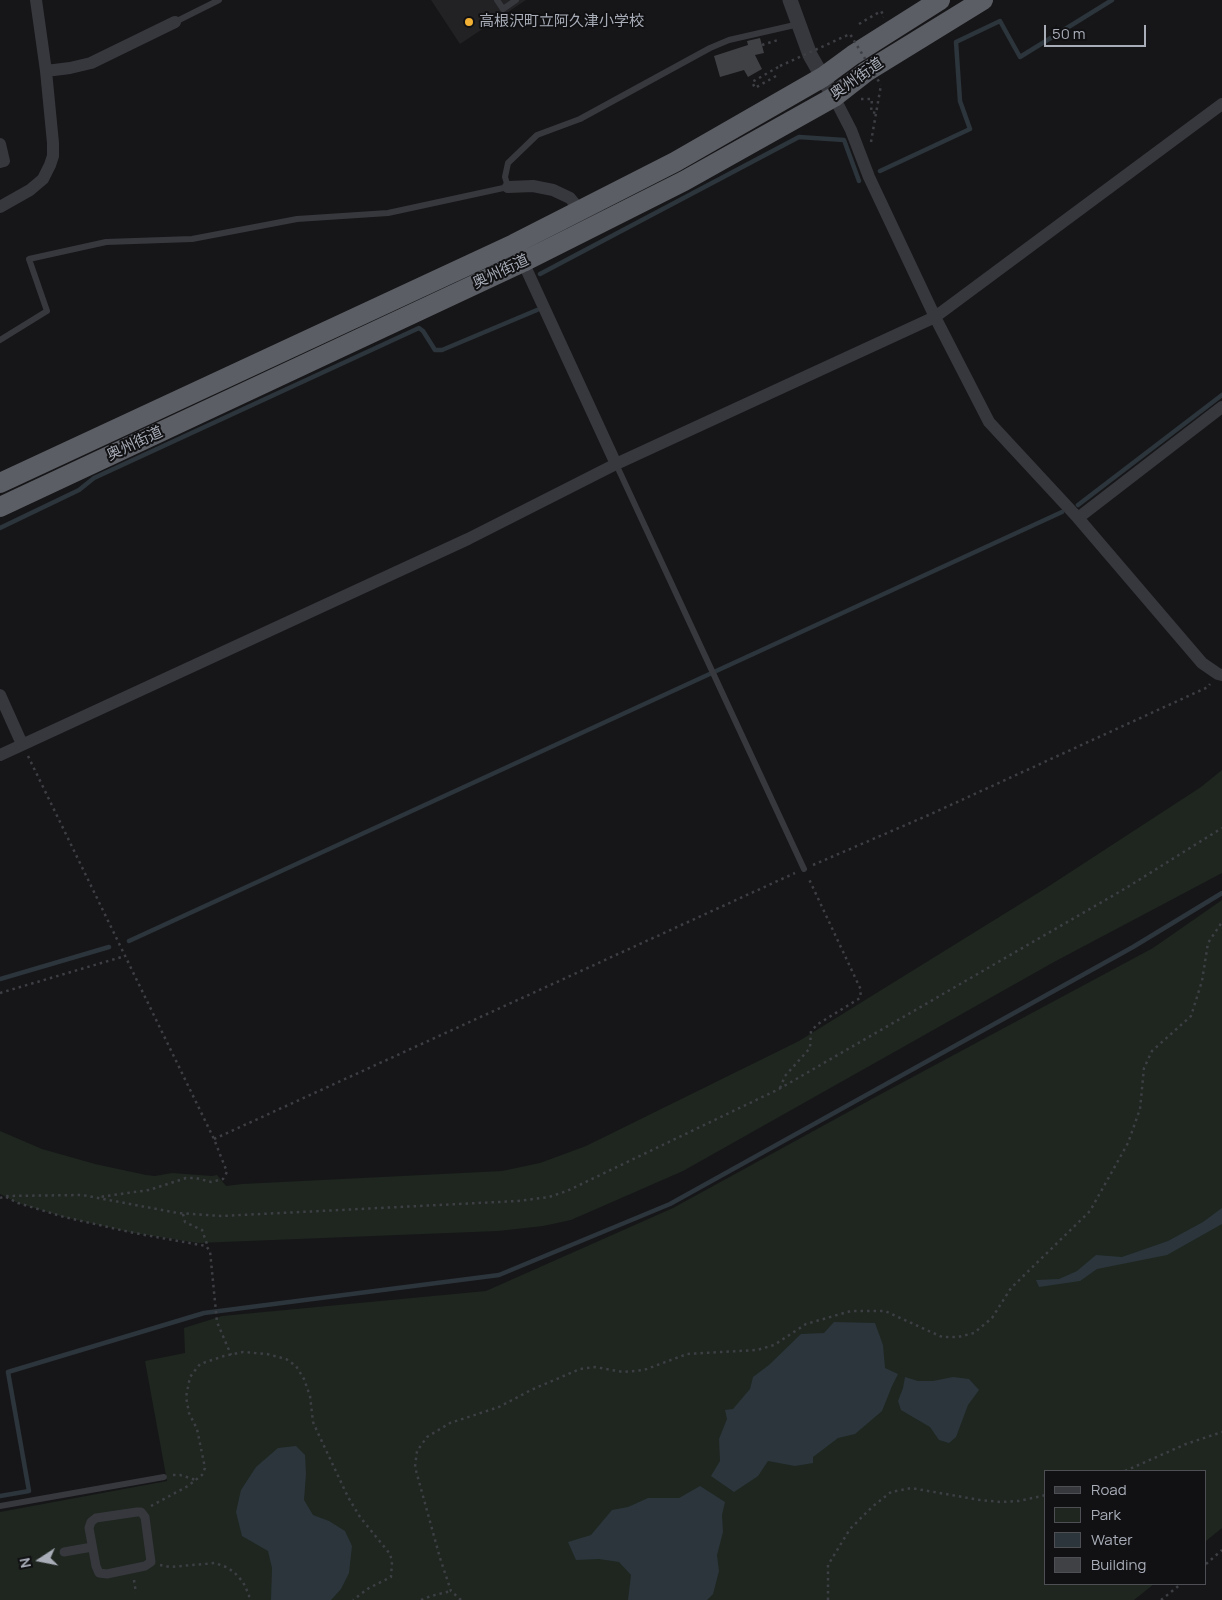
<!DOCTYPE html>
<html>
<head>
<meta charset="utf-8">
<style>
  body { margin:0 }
  #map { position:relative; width:1222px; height:1600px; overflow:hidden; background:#161618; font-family:Manrope,sans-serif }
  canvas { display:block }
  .legend { position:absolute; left:1044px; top:1470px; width:162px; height:115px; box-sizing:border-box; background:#111113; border:1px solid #4d4f55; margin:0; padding:6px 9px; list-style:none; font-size:15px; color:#a8adb8 }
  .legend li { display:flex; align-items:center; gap:10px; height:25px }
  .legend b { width:25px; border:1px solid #4d4f55 }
  .north { position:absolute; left:15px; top:1535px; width:50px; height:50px; -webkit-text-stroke:4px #111113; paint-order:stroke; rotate:259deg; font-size:14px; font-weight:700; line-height:20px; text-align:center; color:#a8adb8 }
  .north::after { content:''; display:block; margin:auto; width:18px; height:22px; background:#a8adb8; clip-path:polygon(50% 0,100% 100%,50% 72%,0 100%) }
  .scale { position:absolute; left:1044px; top:25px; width:102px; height:22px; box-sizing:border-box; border:2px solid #a8adb8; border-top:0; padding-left:6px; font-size:15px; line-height:18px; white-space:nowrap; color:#a8adb8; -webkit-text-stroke:4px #111113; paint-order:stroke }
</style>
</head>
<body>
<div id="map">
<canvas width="1222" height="1600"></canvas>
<ul class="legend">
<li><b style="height:6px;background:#37383d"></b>Road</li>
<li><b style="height:14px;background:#1e261f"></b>Park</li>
<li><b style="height:14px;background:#2c353c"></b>Water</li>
<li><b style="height:14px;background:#404145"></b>Building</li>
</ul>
<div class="north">N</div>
<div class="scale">50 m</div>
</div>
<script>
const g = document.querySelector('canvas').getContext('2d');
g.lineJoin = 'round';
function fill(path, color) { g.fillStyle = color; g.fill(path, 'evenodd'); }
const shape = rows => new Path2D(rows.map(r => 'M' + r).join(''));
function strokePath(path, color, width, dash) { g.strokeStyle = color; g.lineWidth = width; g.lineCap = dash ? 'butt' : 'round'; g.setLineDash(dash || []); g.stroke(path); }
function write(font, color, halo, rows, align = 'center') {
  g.font = font + ' Manrope,"Noto Sans JP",sans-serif'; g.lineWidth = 4; g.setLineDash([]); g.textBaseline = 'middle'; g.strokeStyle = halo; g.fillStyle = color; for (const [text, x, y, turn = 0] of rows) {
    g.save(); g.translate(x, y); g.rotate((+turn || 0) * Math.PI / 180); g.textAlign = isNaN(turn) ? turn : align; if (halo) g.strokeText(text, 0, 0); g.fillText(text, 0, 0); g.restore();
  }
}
fill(shape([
  [431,0,526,0,460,44]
]), '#222225');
fill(shape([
  [1222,770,1222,873,1054,962,683,1171,571,1220,543,1226,498,1231,198,1243,134,1233,64,1217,18,1203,0,1194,0,1131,42,1149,95,1164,146,1175,155,1176,172,1173,212,1176,217,1175,226,1186,242,1184,502,1171,540,1163,586,1146,799,1041,1046,888,1201,787],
  [1222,900,1222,1528,1206,1541,1206,1471,1046,1471,1046,1584,1154,1584,1134,1600,0,1600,0,1512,167,1481,145,1361,185,1353,184,1328,222,1316,486,1291,673,1208,881,1094,1153,948]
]), '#1e261f');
fill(shape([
  [1222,1208,1222,1224,1167,1255,1097,1269,1080,1281,1039,1287,1036,1280,1059,1279,1077,1271,1096,1255,1122,1257,1168,1241,1203,1222],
  [834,1322,875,1323,883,1345,885,1368,898,1374,892,1386,882,1411,855,1434,838,1438,813,1457,813,1463,795,1466,768,1461,758,1476,734,1492,711,1476,720,1461,719,1439,727,1419,725,1410,733,1409,750,1389,753,1377,769,1365,801,1334,824,1333],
  [905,1377,918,1381,933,1381,953,1377,969,1379,979,1390,968,1405,956,1437,949,1443,939,1440,930,1427,901,1410,898,1401,903,1388],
  [296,1446,305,1455,306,1474,304,1500,313,1515,329,1521,345,1531,352,1546,349,1573,341,1589,331,1600,271,1600,272,1568,268,1551,242,1536,236,1512,241,1490,256,1467,278,1448],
  [700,1486,725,1502,722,1515,723,1532,717,1555,719,1571,713,1594,707,1600,628,1600,631,1575,619,1562,599,1559,576,1560,568,1542,591,1535,612,1510,628,1507,648,1498,679,1498]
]), '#2c353c');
strokePath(shape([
  [880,171,970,129,960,101,956,42,1000,21,1020,57,1112,0],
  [540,274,799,137,844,140,859,181],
  [1078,505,1222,395],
  [0,528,79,490,94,478,419,328,423,331,435,350,442,350,537,310],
  [129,941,1062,512],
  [0,979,109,947],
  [0,1496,29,1491,8,1372,204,1313,499,1275,670,1204,1133,947,1222,893]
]), '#2c353c', 4.5);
fill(shape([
  [760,38,764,53,755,55,762,69,748,77,744,70,720,77,714,56,748,45,747,41]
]), '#404145');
strokePath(shape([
  [859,24,881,11,884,16,883,17],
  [762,45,778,40],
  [776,76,755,88,752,82,780,66],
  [861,99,872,99,871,112,876,113],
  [871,142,881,85],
  [28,756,214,1139,227,1172,223,1179,211,1182,196,1178,186,1178,149,1190,99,1197],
  [813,865,931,814,1208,687,1210,684],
  [0,993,125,956],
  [780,1088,785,1076,810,1048,811,1031,818,1024,860,998,861,990,808,877],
  [214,1139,795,873],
  [6,1197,18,1203,64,1217,134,1233,206,1246,210,1251,217,1322,231,1355],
  [0,1198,5,1196,82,1195,178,1213,221,1216,518,1201,549,1197,567,1191,779,1089,1126,888,1222,828],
  [183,1214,185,1222,202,1230,208,1247],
  [1125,1471,1186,1444,1222,1432],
  [173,1475,180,1475,196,1480],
  [151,1506,188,1486,202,1475,205,1468,197,1429,189,1413,186,1397,190,1377,200,1364,224,1356,243,1352,267,1354,286,1359,296,1366,304,1379,310,1396,313,1422,317,1431,348,1497,360,1517,390,1554,392,1562,391,1577,369,1588,353,1600],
  [1206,1564,1222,1550],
  [160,1565,170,1567,215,1563,226,1567,234,1572,243,1582,249,1595,249,1600],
  [134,1580,136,1593],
  [421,1600,431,1596,451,1591],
  [461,1600,451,1591,440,1558,415,1467,417,1451,427,1437,450,1423,499,1407,531,1390,580,1369,595,1367,623,1372,644,1370,687,1354,757,1350,774,1345,806,1324,851,1311,885,1311,942,1337,958,1337,974,1333,992,1318,1011,1288,1090,1211,1128,1143,1140,1109,1144,1068,1152,1051,1191,1016,1202,981,1208,943,1222,922],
  [828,1600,828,1565,850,1529,872,1507,891,1492,911,1488,980,1500,1001,1502,1019,1501,1046,1495],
  [1161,1600,1181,1584]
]), '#3d3f44', 2.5, [2.5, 4]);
strokePath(shape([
  [497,0,503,9,516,0],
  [175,22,219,0],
  [0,340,47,311,29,259,106,242,192,239,297,219,388,213,508,187,505,177,508,163,537,135,580,119,710,48,729,40,799,24],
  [616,464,804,869],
  [0,1506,164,1477]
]), '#37383d', 6);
strokePath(shape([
  [137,1512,141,1512,145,1517,151,1562,145,1566,107,1574,99,1573,96,1566,89,1528,91,1522,96,1518,137,1512],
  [64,1552,92,1547]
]), '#37383d', 9);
strokePath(shape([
  [46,71,70,68,91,63,175,22],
  [834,97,851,130,869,177,935,317,989,422,1078,518,1202,663,1218,674,1222,675],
  [0,144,4,161,0,162],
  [508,187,533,186,553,190,570,198,580,210],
  [0,207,30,190,43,179,50,165,53,156,53,143,46,71,36,0],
  [523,262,616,464],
  [1078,518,1222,407],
  [0,695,22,744],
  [0,755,468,539,616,464,935,317,1222,104]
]), '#37383d', 12);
strokePath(shape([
  [790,0,810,55,834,97]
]), '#37383d', 15);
strokePath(shape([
  [0,483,514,244,675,162,823,77,853,55,940,0],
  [0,507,523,262,684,181,834,97,866,72,983,0]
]), '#5b5e65', 20);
strokePath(shape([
  [780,66,850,34,881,85]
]), '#3d3f44', 2.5, [2.5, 4]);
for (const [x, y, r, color] of [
  [469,22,5,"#f2b134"]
]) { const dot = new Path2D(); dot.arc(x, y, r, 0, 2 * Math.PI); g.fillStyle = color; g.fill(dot); strokePath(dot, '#111113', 2); }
write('15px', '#a8adb8', '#111113', [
  ["高根沢町立阿久津小学校",479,22]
], 'left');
write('15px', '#a8adb8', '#111113', [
  ["奥州街道",857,79,-35],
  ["奥州街道",501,272,-25],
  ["奥州街道",135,444,-25]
]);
</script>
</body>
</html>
